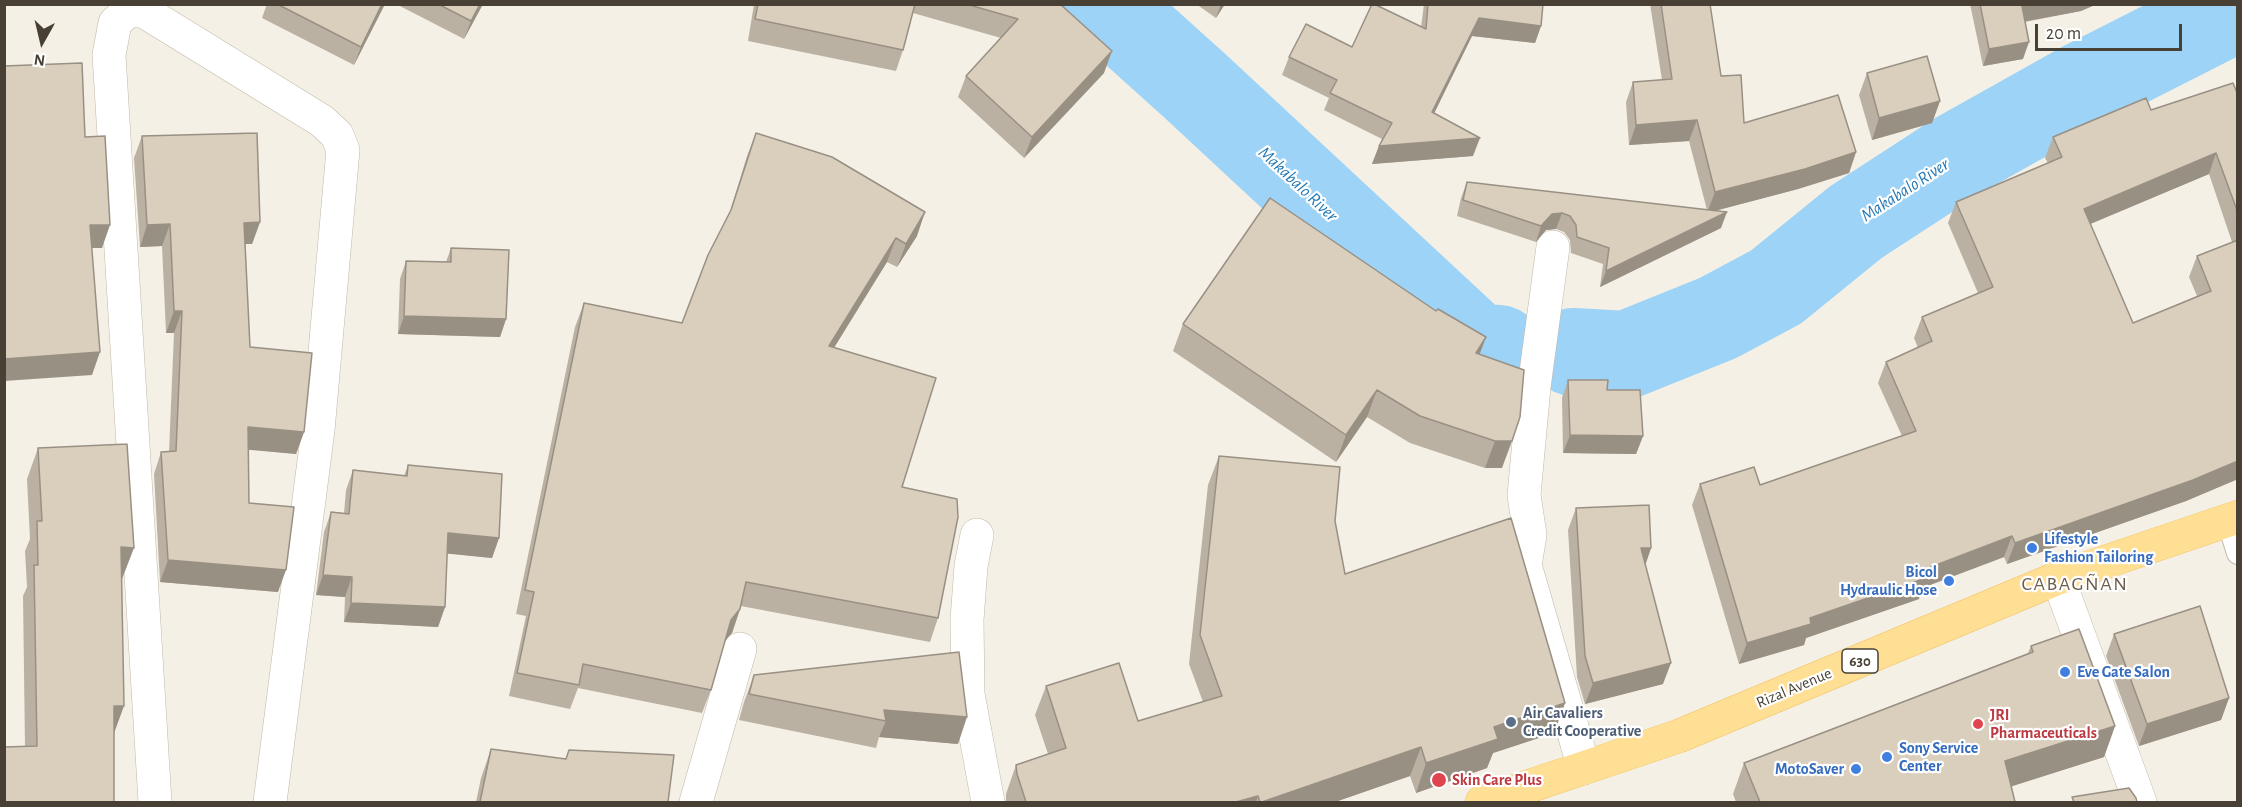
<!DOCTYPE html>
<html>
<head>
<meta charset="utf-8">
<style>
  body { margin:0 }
  #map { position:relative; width:2242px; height:807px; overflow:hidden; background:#f4f0e6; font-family:"Alegreya Sans",sans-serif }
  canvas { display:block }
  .frame { position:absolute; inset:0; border:6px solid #484034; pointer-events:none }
  .north { position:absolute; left:12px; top:12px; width:60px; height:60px; -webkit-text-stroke:4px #fff; paint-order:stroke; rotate:188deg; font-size:16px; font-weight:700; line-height:24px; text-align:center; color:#484034 }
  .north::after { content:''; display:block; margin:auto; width:21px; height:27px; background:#484034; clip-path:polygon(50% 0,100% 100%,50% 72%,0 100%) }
  .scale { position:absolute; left:2035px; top:24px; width:147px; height:27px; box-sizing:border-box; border:3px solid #484034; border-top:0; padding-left:8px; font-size:18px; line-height:21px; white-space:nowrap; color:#484034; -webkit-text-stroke:4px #fff; paint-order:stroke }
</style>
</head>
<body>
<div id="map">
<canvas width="2242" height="807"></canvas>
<div class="frame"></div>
<div class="north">N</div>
<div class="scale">20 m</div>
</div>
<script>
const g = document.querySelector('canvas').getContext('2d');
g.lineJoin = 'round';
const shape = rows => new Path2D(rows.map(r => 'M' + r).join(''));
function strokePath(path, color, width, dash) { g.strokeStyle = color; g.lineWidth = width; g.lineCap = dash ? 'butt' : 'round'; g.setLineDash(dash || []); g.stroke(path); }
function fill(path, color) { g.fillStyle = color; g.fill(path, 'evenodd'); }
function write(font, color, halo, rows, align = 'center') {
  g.font = font + ' "Alegreya Sans",sans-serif'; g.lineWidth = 4.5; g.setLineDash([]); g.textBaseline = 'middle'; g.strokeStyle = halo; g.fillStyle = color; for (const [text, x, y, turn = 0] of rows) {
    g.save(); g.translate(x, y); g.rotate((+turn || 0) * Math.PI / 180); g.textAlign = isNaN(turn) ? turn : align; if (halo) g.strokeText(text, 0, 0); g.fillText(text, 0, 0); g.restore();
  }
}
strokePath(shape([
  [1104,4,1194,85,1477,348,1499,349],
  [1573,352,1626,355,1718,318,1776,287,1856,222,1959,155,2082,86,2238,7]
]), '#9cd3f7', 88);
const service = shape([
  [2228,521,2238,553]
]);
const minor = shape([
  [1553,247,1534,387,1524,495,1530,535,1525,565,1584,768],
  [977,535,971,566,967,620,968,694,988,802],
  [2058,578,2140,802],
  [155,802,109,55,115,23,129,10,145,12,322,121,337,135,343,150,318,430,270,802],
  [696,802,740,649]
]);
const primary = shape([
  [1482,802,1679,736,2058,578,2238,517]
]);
strokePath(service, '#c1b8a7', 24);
strokePath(minor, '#c1b8a7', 34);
strokePath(primary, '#efc05a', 34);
strokePath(service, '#fff', 22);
strokePath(minor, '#fff', 33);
strokePath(primary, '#ffdf94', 33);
fill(shape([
  [267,4,385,4,354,65,262,18],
  [396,4,483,4,464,39],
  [754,4,1060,4,1104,73,1024,158,958,97,966,76,1001,38,913,13,903,50,896,71,748,41],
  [1196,4,1225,4,1216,18],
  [1424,4,1543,4,1541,26,1535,43,1472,36,1434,113,1473,156,1372,164,1379,146,1382,139,1324,110,1329,98,1282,75,1289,57,1352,47,1421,27],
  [1650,4,1710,4,1721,76,1744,123,1856,152,1849,173,1798,189,1714,211,1721,228,1600,287,1603,264,1571,253,1570,240,1564,232,1556,229,1546,230,1536,242,1457,216,1461,198,1467,182,1707,210,1689,141,1629,145,1626,102,1633,82,1662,80],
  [1970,4,2097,4,2081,11,2025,22,2023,59,1983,66],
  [1867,73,1940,101,1932,123,1872,140,1859,95],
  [2238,95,2238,479,2186,501,2007,564,2004,557,1922,588,1919,599,1806,638,1804,645,1739,664,1692,505,1700,484,1760,485,1902,436,1878,383,1886,362,1918,348,1914,338,1922,317,1978,293,1948,223,1956,202,2048,163,2045,158,2053,137,2151,110],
  [2209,174,2232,242,2197,256,2189,277,2197,296,2133,323,2090,224],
  [756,133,917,236,897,267,887,262,834,347,902,487,938,618,930,642,741,606,732,633,725,641,711,690,702,713,578,688,570,709,509,696,526,616,516,614,575,327,584,303,682,323,729,215,747,156],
  [142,136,260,222,252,244,245,244,250,347,304,432,296,454,248,449,249,503,278,592,160,582,154,474,161,452,169,452,174,333,166,333,162,246,140,247,134,158],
  [451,248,506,319,500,337,398,334,400,279,406,261,446,262],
  [1436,311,1486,337,1479,355,1502,468,1485,468,1410,443,1367,417,1336,462,1173,351,1183,324],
  [1568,380,1607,390,1643,436,1636,454,1563,453,1562,398],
  [38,448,122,579,114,735,114,802,25,747,23,596,27,587,25,551,30,539,27,479],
  [1219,456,1335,521,1345,574,1565,703,1554,733,1493,753,1487,768,1416,793,1410,776,1335,802,1006,802,1006,794,1016,765,1048,754,1035,715,1046,686,1138,721,1203,702,1189,664,1208,485],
  [408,465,499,538,492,558,447,553,445,607,438,627,344,622,345,597,316,595,324,532,331,512,344,513,346,490,353,470,404,476],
  [1576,508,1651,548,1645,565,1663,684,1585,704,1577,677,1568,530],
  [2114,634,2229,698,2221,720,2139,746,2106,656],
  [2031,646,2115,726,2104,757,2011,786,2015,802,1736,802,1733,794,1744,763,2028,653],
  [754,675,958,744,879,737,876,748,739,720,744,702],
  [491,749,668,802,476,802,481,778],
  [2238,785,2238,800,2236,789]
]), '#bbb1a3');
fill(shape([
  [382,4,385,4,354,65,361,47],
  [480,4,483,4,464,39,471,21],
  [1221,4,1225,4,1216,18],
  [2031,4,2097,4,2081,11,2016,23,2022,6],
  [1479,18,1541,26,1535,43,1472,36,1426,130,1432,112],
  [2029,42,2023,59,1983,66,1989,49],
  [1112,51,1104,73,1024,158,1032,137],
  [1940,101,1932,123,1872,140,1879,118],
  [1697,120,1689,141,1629,145,1636,125],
  [1480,138,1473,156,1372,164,1379,146],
  [1856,152,1849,173,1798,189,1707,213,1715,192],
  [2216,153,2209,174,2076,230,2084,209],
  [925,212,917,236,897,267,906,244],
  [1727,212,1721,228,1600,287,1606,271],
  [1562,213,1556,229,1546,230,1536,242,1541,226,1552,214],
  [260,222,252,244,236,244,244,223],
  [170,224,162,246,140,247,147,225],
  [90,225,110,225,102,248,82,248],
  [896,238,887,262,821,369,829,346],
  [174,311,182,311,174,333,166,333],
  [404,316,506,319,500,337,398,334],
  [1486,337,1476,364,1476,353],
  [100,352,92,375,4,381,4,359],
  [1377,390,1367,417,1336,462,1346,435],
  [248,427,304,432,296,454,240,449],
  [1570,435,1643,436,1636,454,1563,453],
  [1495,441,1512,441,1502,468,1485,468],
  [2238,461,2238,479,2186,501,2007,564,2015,543],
  [448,533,499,538,492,558,441,553],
  [2012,536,2004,557,1922,588,1919,599,1806,638,1804,645,1739,664,1747,643,1923,570],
  [121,547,134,548,122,579,110,578],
  [1641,548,1651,548,1644,569],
  [168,560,286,570,278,592,160,582],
  [323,575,352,577,345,597,316,595],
  [351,603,445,607,438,627,344,622],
  [740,609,732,633,722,644,731,620],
  [1671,663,1663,684,1585,704,1593,683],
  [2229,698,2221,720,2139,746,2147,724],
  [1565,703,1554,733,1493,753,1487,768,1416,793,1426,763,1494,727],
  [114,706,124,706,113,736],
  [884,710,967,717,958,744,879,737,886,721],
  [2115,726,2104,757,1994,792,2005,761],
  [1421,747,1410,776,1335,802,1262,802],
  [1258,796,1256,802,1236,802]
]), '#999084');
const building = shape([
  [277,4,382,4,361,47,277,4],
  [438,4,480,4,471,21,438,4],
  [758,4,915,4,903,50,755,19,758,4],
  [966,4,1060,4,1112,51,1032,137,966,76,1018,19,966,4],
  [1372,4,1374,4,1426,29,1428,4,1543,4,1541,26,1479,18,1432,112,1480,138,1379,146,1392,123,1330,93,1337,80,1289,57,1306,24,1352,47,1372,4],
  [1661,4,1710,4,1721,76,1741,75,1744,123,1838,95,1856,152,1805,169,1715,192,1697,120,1636,125,1633,82,1672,79,1661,4],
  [1980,4,2031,4,2022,6,2029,42,1989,49,1980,4],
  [1927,56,1940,101,1879,118,1867,73,1927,56],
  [82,63,85,137,105,136,110,225,90,225,100,352,4,359,4,66,82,63],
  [2233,83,2238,95,2238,213,2216,153,2084,209,2133,323,2211,291,2197,256,2238,240,2238,461,2193,480,2015,543,2012,536,1923,570,1926,578,1810,618,1811,624,1747,643,1700,484,1754,467,1760,485,1916,431,1886,362,1932,341,1922,317,1993,287,1956,202,2062,157,2053,137,2146,98,2151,110,2233,83],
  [257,133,260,222,244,223,250,347,312,353,304,432,248,427,249,503,294,507,286,570,168,560,161,452,176,451,182,311,174,311,170,224,147,225,142,136,257,133],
  [756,133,832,157,925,212,906,244,896,238,829,346,936,378,902,487,957,499,958,517,938,618,746,582,740,609,731,620,711,690,583,664,579,685,517,673,534,592,525,590,584,303,682,323,708,255,731,210,756,133],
  [1467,182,1727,212,1606,271,1609,248,1577,237,1576,225,1570,216,1562,213,1552,214,1541,226,1463,200,1467,182],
  [1270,198,1436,311,1438,309,1486,337,1476,353,1524,370,1520,417,1512,441,1495,441,1420,416,1377,390,1346,435,1183,324,1270,198],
  [451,248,509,250,506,319,404,316,406,261,451,262,451,248],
  [1568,380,1608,380,1607,390,1640,390,1643,436,1570,435,1568,380],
  [127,444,134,548,121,547,124,706,114,706,114,802,4,802,4,747,37,746,34,565,38,565,37,521,42,521,38,448,127,444],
  [1219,456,1340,467,1335,521,1345,574,1511,518,1565,703,1494,727,1498,739,1426,763,1421,747,1262,802,1260,802,1258,796,1236,802,1026,802,1017,774,1016,765,1066,748,1046,686,1119,663,1138,721,1222,696,1200,635,1219,456],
  [408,465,502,474,499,538,448,533,445,607,351,603,352,577,323,575,331,512,349,514,353,470,407,476,408,465],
  [1649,505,1651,548,1641,548,1671,663,1593,683,1585,656,1576,508,1649,505],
  [2200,606,2229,698,2147,724,2114,634,2200,606],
  [2079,629,2115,726,2005,761,2015,802,1760,802,1744,763,2033,652,2031,646,2079,629],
  [959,652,967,717,884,710,886,721,749,694,754,675,959,652],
  [491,749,566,759,569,750,674,755,668,802,480,802,491,749],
  [2129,788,2136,798,2137,802,2074,802,2072,797,2129,788]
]);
fill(building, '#dacebd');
strokePath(building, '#999084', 1.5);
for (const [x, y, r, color] of [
  [2032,548,6,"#3f7fe0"],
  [1949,581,6,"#3f7fe0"],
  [2065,672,6,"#3f7fe0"],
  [1511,722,6,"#5c6f8a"],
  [1978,724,6,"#e0444e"],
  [1887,757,6,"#3f7fe0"],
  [1856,769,6,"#3f7fe0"],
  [1439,780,8,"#e0444e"]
]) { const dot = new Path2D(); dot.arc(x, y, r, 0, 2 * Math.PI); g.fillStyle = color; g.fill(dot); strokePath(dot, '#fff', 2); }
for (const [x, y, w] of [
  [1860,661,36]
]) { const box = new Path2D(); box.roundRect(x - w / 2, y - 12, w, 24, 4.5); g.fillStyle = '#fff'; g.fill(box); strokePath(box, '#484034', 1.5); }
write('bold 15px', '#484034', null, [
  ["630",1860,661]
]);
write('bold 16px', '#366cbe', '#fff', [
  ["Lifestyle",2044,539],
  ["Fashion Tailoring",2044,557],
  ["Bicol",1937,572,"right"],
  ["Hydraulic Hose",1937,590,"right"],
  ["Eve Gate Salon",2077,672],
  ["Sony Service",1899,748],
  ["Center",1899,766],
  ["MotoSaver",1844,769,"right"]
], 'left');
write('16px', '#484034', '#fff', [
  ["Rizal Avenue",1794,688,-23]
]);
write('bold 16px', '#4e5e75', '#fff', [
  ["Air Cavaliers",1523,713],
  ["Credit Cooperative",1523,731]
], 'left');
write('bold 16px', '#be3a42', '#fff', [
  ["JRI",1990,715],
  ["Pharmaceuticals",1990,733],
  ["Skin Care Plus",1452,780]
], 'left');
write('italic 18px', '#2279b5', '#fff', [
  ["Makabalo River",1298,184,43],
  ["Makabalo River",1905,190,-33]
]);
g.letterSpacing = '1.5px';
write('20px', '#6c5e4b', '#fff', [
  ["CABAGÑAN",2075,584]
]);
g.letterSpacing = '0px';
</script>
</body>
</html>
